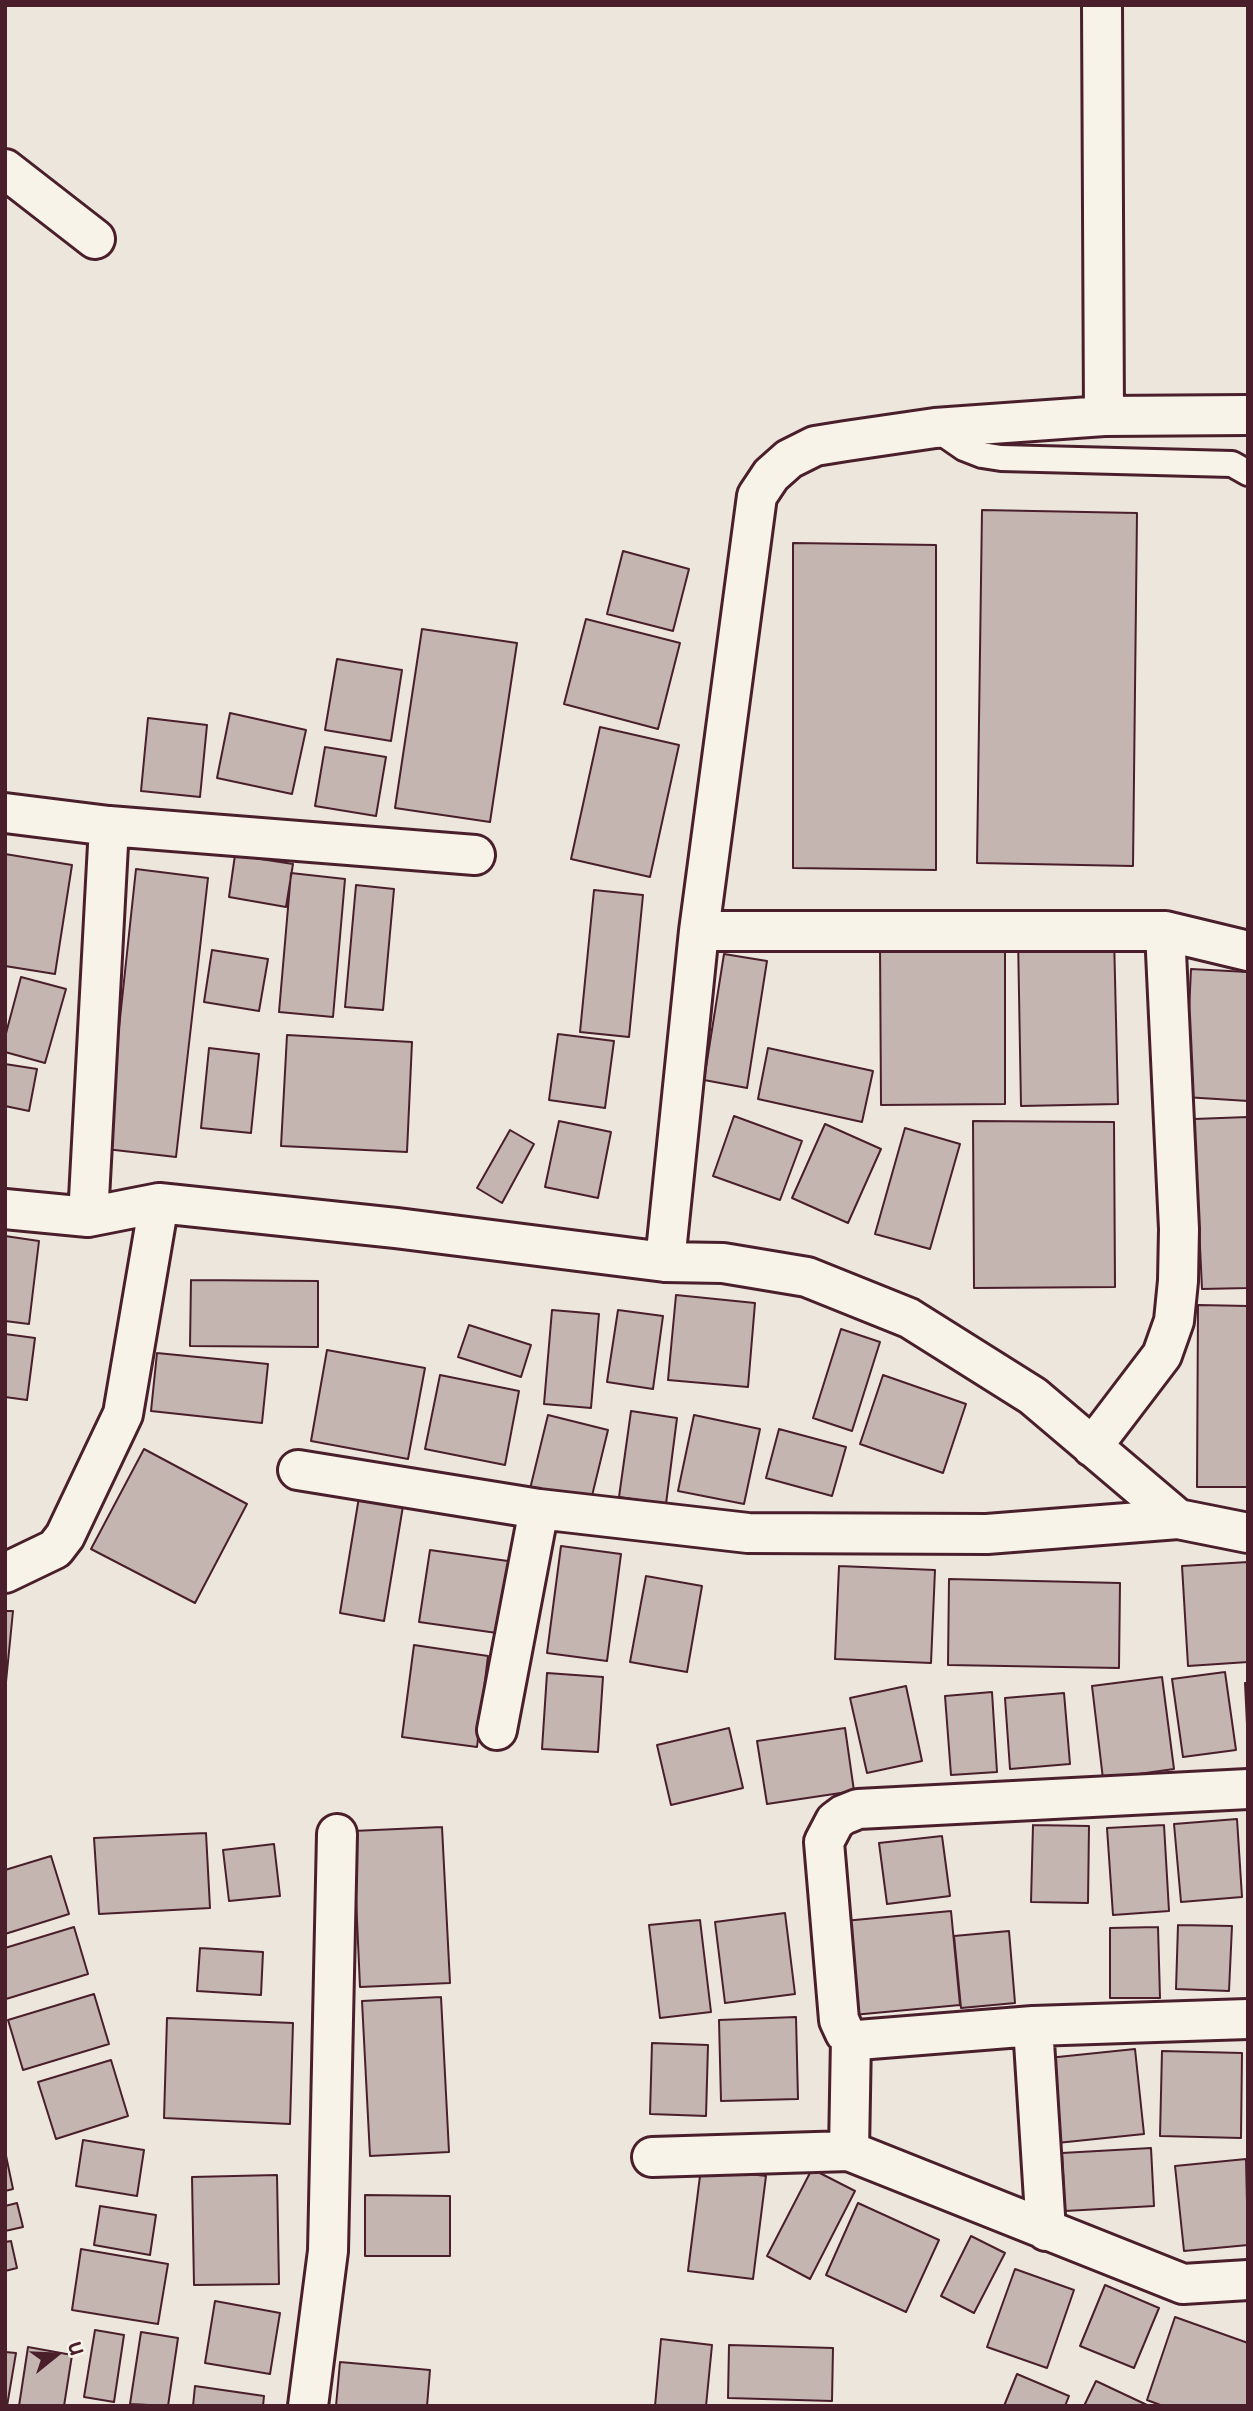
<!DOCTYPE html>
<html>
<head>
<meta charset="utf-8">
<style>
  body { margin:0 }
  #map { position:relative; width:1253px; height:2411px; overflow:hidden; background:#ece6dd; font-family:Mali,sans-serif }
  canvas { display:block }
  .frame { position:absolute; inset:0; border:7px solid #4a1f2b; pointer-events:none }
  .north { position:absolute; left:21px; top:2320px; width:70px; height:70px; -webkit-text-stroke:5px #f7f3e8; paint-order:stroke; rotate:72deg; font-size:19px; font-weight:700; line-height:28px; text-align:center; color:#4a1f2b }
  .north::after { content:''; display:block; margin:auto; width:24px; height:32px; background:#4a1f2b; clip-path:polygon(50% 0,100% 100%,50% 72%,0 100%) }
</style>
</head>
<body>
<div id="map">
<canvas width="1253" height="2411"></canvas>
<div class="frame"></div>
<div class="north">U</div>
</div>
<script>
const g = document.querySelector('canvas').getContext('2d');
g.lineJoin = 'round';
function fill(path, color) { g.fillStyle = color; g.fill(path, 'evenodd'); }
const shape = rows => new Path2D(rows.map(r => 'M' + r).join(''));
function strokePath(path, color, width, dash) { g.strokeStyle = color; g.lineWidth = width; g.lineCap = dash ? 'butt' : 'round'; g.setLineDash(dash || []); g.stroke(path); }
const building = shape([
  [982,510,1137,513,1133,866,977,863,982,510],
  [793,543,936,545,936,870,793,868,793,543],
  [623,551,689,569,673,631,607,614,623,551],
  [586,619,680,643,658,729,564,704,586,619],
  [422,629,517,643,490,822,395,808,422,629],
  [337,659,402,670,391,741,325,730,337,659],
  [230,713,306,730,292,794,217,778,230,713],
  [148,718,207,725,200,797,141,791,148,718],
  [600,727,679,745,650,877,571,859,600,727],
  [325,747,386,757,376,816,315,806,325,747],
  [5,854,72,865,55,974,5,966,5,854],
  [235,855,293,864,286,907,229,897,235,855],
  [136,869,208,878,176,1157,106,1149,136,869],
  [291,873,345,879,333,1017,279,1012,291,873],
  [356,885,394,889,383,1010,345,1007,356,885],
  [594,890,643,895,629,1037,580,1032,594,890],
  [1114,936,1118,1104,1021,1106,1018,937,1114,936],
  [1005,944,1005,1104,881,1105,880,945,1005,944],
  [212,950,268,959,259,1011,204,1002,212,950],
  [724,954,767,961,747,1088,704,1080,724,954],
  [1191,969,1248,972,1248,1101,1185,1097,1191,969],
  [21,977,66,989,45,1063,5,1052,5,1037,21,977],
  [558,1034,614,1041,605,1108,549,1100,558,1034],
  [287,1035,412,1042,407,1152,281,1146,287,1035],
  [209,1048,259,1054,251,1133,201,1128,209,1048],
  [768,1048,873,1071,862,1122,758,1099,768,1048],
  [5,1064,37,1069,29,1111,5,1106,5,1064],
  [734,1116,802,1141,780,1200,713,1176,734,1116],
  [1248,1117,1248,1288,1202,1289,1194,1119,1248,1117],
  [559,1121,611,1132,598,1198,545,1187,559,1121],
  [973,1121,1114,1122,1115,1287,974,1288,973,1121],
  [825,1124,881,1149,848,1223,792,1198,825,1124],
  [905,1128,960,1144,930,1249,875,1234,905,1128],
  [510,1130,534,1144,502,1203,477,1188,510,1130],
  [5,1236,39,1241,29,1324,5,1321,5,1236],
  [191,1280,318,1281,318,1347,190,1346,191,1280],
  [676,1295,755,1303,748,1387,668,1380,676,1295],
  [1198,1305,1248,1306,1248,1487,1197,1487,1198,1305],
  [552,1310,599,1314,591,1408,544,1404,552,1310],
  [618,1310,663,1316,653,1389,607,1382,618,1310],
  [469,1325,531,1345,521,1377,458,1357,469,1325],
  [841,1329,880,1342,852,1431,813,1418,841,1329],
  [5,1334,35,1338,27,1400,5,1397,5,1334],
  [327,1350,425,1368,408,1459,311,1441,327,1350],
  [157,1353,268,1364,262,1423,151,1411,157,1353],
  [440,1375,519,1391,505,1465,425,1449,440,1375],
  [883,1375,966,1404,943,1473,860,1444,883,1375],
  [631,1411,677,1418,666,1504,619,1497,631,1411],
  [548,1415,608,1430,590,1504,530,1489,548,1415],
  [694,1415,760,1429,744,1504,678,1491,694,1415],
  [779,1429,846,1447,832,1496,766,1478,779,1429],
  [144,1449,247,1504,195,1603,91,1549,144,1449],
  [359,1497,403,1506,384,1621,340,1613,359,1497],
  [561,1546,621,1554,607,1661,547,1653,561,1546],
  [430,1550,515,1562,504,1634,419,1622,430,1550],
  [1248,1562,1248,1662,1188,1666,1182,1566,1248,1562],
  [839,1566,935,1570,931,1663,835,1659,839,1566],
  [646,1576,702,1586,687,1672,630,1662,646,1576],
  [949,1579,1120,1583,1119,1668,948,1665,949,1579],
  [5,1611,13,1611,5,1692,5,1611],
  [414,1645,488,1656,477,1747,402,1737,414,1645],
  [1225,1672,1236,1750,1183,1757,1172,1679,1225,1672],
  [547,1673,603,1677,598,1752,542,1749,547,1673],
  [1162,1677,1174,1769,1103,1779,1092,1686,1162,1677],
  [1245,1683,1248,1683,1248,1745,1245,1683],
  [906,1686,922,1761,867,1773,850,1698,906,1686],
  [992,1692,997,1772,951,1775,945,1696,992,1692],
  [1064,1693,1070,1764,1010,1769,1005,1698,1064,1693],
  [729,1728,743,1788,671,1805,657,1745,729,1728],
  [845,1728,854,1791,767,1804,757,1741,845,1728],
  [1237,1819,1242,1897,1181,1902,1174,1824,1237,1819],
  [1033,1825,1089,1826,1088,1903,1031,1902,1033,1825],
  [1164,1825,1169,1911,1113,1915,1107,1828,1164,1825],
  [442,1827,450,1983,360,1987,353,1831,442,1827],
  [206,1833,210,1908,99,1914,94,1838,206,1833],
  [942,1836,950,1896,887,1904,879,1843,942,1836],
  [274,1844,280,1896,229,1901,223,1850,274,1844],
  [51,1856,69,1914,5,1934,5,1870,51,1856],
  [951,1911,960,2005,853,2015,844,1921,951,1911],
  [785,1913,795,1994,725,2003,715,1922,785,1913],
  [700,1920,711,2012,660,2018,649,1925,700,1920],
  [1178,1925,1232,1926,1229,1991,1176,1989,1178,1925],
  [74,1927,88,1974,6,1999,5,1948,74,1927],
  [1158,1927,1160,1998,1110,1998,1110,1928,1158,1927],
  [1009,1931,1015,2003,961,2008,954,1936,1009,1931],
  [200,1948,263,1952,261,1995,197,1991,200,1948],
  [94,1994,109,2044,23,2070,8,2020,94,1994],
  [441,1997,449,2152,370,2156,362,2001,441,1997],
  [796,2017,798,2099,721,2101,719,2020,796,2017],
  [167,2018,293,2023,290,2124,164,2118,167,2018],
  [652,2043,708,2045,706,2116,650,2114,652,2043],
  [1135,2049,1144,2134,1057,2143,1048,2058,1135,2049],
  [1162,2051,1242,2053,1241,2138,1160,2136,1162,2051],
  [111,2060,128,2116,56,2139,38,2082,111,2060],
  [83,2140,144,2150,137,2196,76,2186,83,2140],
  [1151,2148,1154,2206,1065,2211,1062,2153,1151,2148],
  [5,2151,13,2189,5,2191,5,2151],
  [1246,2159,1248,2245,1184,2251,1175,2166,1246,2159],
  [701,2168,766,2176,753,2279,688,2271,701,2168],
  [812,2169,855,2191,810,2279,767,2256,812,2169],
  [277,2175,279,2284,194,2285,192,2177,277,2175],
  [365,2195,450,2196,450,2256,365,2256,365,2195],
  [17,2203,23,2227,5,2231,5,2206,17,2203],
  [858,2203,939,2240,906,2312,826,2275,858,2203],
  [100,2206,156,2215,150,2255,94,2245,100,2206],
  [971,2236,1005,2253,974,2313,941,2296,971,2236],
  [11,2241,17,2268,5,2271,5,2242,11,2241],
  [81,2249,168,2264,158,2324,72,2310,81,2249],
  [1015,2269,1074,2290,1047,2368,987,2347,1015,2269],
  [1105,2285,1159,2308,1134,2368,1080,2346,1105,2285],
  [215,2301,280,2313,270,2374,205,2363,215,2301],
  [1175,2317,1248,2343,1248,2406,1163,2406,1147,2400,1175,2317],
  [95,2330,124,2335,114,2402,84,2397,95,2330],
  [141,2332,178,2338,168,2406,130,2404,141,2332],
  [661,2339,712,2345,706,2406,655,2406,661,2339],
  [729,2345,833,2348,832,2401,728,2398,729,2345],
  [28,2347,72,2355,64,2406,19,2406,28,2347],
  [5,2352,16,2353,7,2406,5,2406,5,2352],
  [340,2362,430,2370,427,2406,336,2406,340,2362],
  [1017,2374,1069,2396,1065,2406,1004,2406,1017,2374],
  [1096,2381,1147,2405,1146,2406,1084,2406,1096,2381],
  [195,2386,264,2396,263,2406,193,2406,195,2386]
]);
fill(building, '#c4b5b0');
strokePath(building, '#4a1f2b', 2);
const service = shape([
  [935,428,964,448,982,455,1001,458,1232,464,1248,473]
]);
const minor = shape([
  [1102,5,1104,416],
  [5,169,95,239],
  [5,813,109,826,475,855],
  [699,931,1165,931,1179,1229,1178,1281,1174,1321,1162,1355,1092,1447],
  [1165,931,1248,951],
  [5,1209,88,1217,159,1203,396,1228,665,1262,723,1263,807,1277,909,1318,1033,1396,1178,1519,1248,1533],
  [88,1217,109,826],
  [665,1262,699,931,757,496,771,475,789,459,815,446,846,441,935,428,1104,416,1248,415],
  [298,1470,539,1509,748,1533,987,1534,1178,1519],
  [5,1573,55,1549,65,1536,123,1414,159,1203],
  [497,1730,539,1509],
  [1248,1789,858,1809,843,1815,835,1821,824,1842,839,2020,845,2033,851,2038,858,2040,1033,2026,1248,2019],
  [1033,2026,1046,2231],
  [849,2151,851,2038],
  [652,2157,849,2151,1183,2284,1248,2280],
  [308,2406,328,2251,337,1834]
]);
strokePath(service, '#4a1f2b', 30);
strokePath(minor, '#4a1f2b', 44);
strokePath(service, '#f7f3e8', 24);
strokePath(minor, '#f7f3e8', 38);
</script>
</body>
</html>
